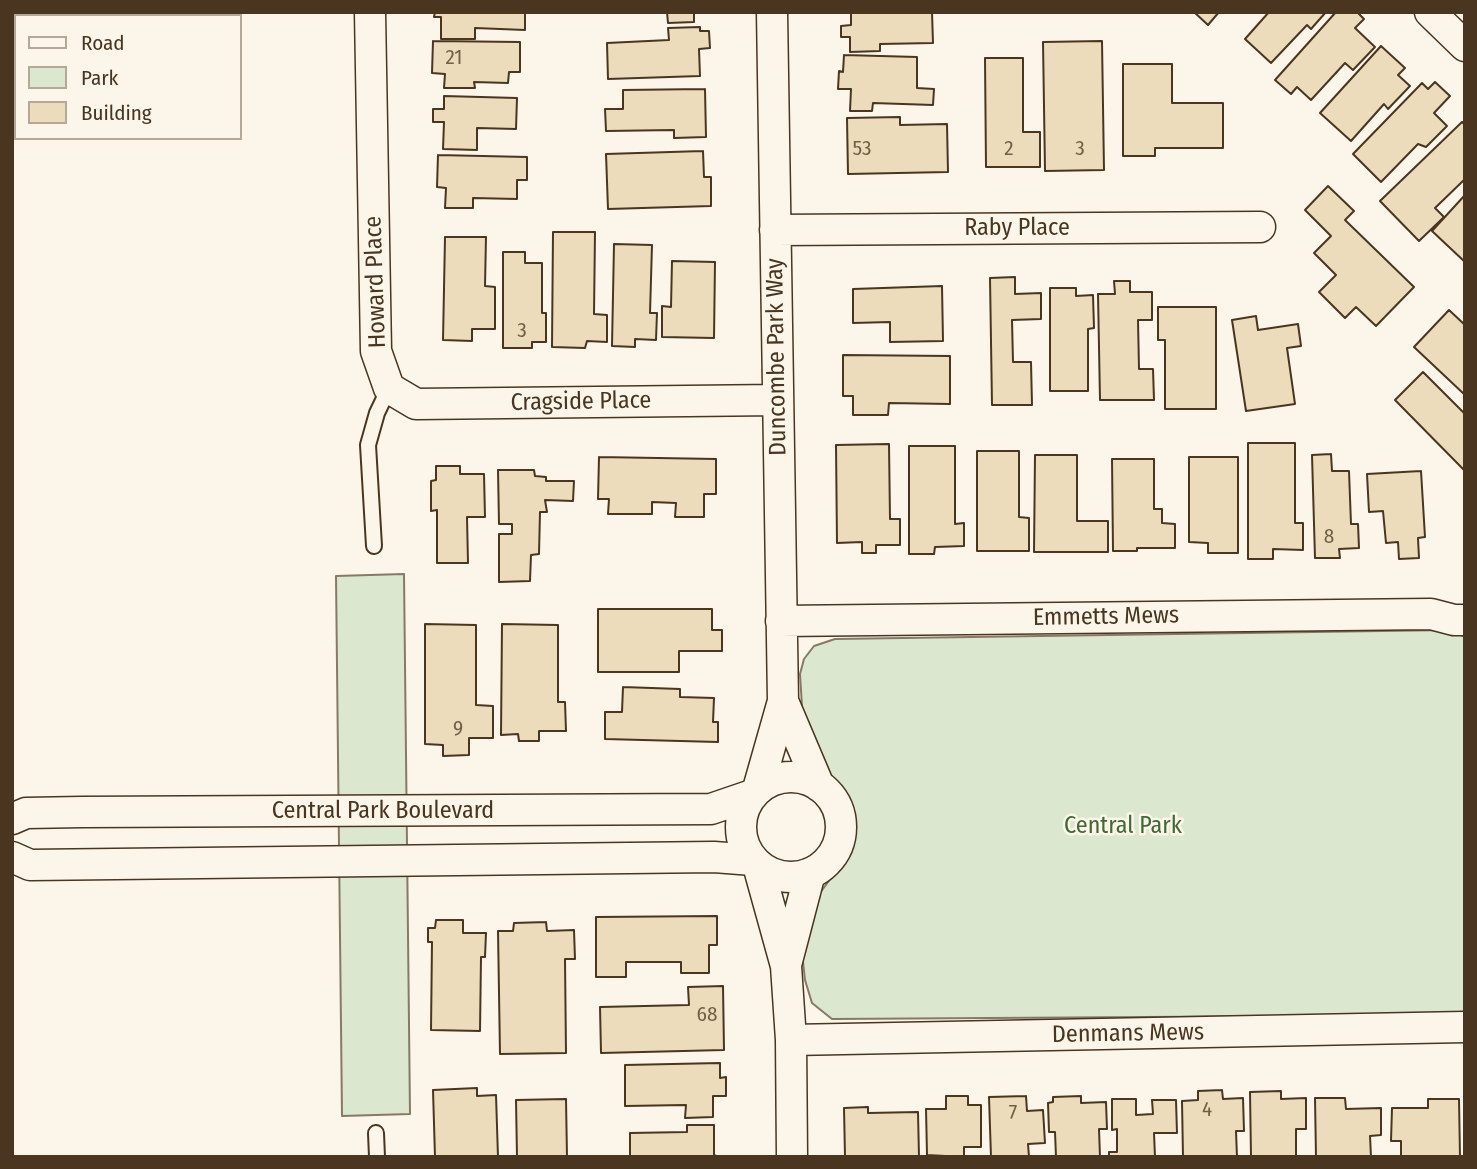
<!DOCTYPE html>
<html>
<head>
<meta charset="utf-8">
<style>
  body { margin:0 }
  #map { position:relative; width:1477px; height:1169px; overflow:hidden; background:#fbf6e9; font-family:"Fira Sans Condensed",sans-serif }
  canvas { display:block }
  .frame { position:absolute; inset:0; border:14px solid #4a3520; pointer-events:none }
  .legend { position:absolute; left:14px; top:14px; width:228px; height:126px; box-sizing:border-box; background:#fbf6e9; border:2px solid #b4a999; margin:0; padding:9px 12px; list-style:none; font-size:21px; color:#4a3520 }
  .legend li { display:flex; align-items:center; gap:14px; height:35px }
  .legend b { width:35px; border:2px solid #b4a999 }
</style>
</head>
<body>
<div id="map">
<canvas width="1477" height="1169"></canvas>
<div class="frame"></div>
<ul class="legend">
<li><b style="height:9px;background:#fbf6e9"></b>Road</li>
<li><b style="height:19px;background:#dce7d0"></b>Park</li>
<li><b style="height:19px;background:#ecdcbc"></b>Building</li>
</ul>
</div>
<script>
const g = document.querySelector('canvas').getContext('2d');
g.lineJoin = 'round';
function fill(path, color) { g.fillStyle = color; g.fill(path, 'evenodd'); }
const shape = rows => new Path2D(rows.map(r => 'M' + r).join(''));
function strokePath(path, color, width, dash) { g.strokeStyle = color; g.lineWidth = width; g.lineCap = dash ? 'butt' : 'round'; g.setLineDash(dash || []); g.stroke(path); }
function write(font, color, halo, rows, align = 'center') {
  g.font = font + ' "Fira Sans Condensed",sans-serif'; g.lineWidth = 5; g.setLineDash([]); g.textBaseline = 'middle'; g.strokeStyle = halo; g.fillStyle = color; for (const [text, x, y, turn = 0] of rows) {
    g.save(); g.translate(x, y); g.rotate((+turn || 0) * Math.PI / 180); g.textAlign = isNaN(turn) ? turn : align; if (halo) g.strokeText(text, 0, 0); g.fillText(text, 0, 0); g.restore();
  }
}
const green = shape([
  [404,574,410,1114,342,1116,336,576,404,574],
  [1450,630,1465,637,1465,1011,1458,1015,832,1019,812,1003,805,980,802,953,820,893,850,852,853,837,853,826,849,810,839,791,824,773,803,723,800,674,804,659,814,646,835,639,1450,630]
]);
fill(green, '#dce7d0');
strokePath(green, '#887966', 2);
const building = shape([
  [435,12,536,12,525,13,525,30,475,28,475,39,441,39,441,17,434,17,435,12],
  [667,12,694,12,694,22,668,23,667,12],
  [851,12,932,12,933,43,880,44,880,51,850,52,850,37,841,37,841,26,851,25,851,12],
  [1194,12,1219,12,1208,25,1194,12],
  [1269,12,1326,12,1311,29,1307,25,1271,63,1245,39,1269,12],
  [1336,12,1357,12,1364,19,1355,28,1375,47,1353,70,1345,63,1311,100,1297,87,1291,94,1275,80,1336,12],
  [700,27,700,31,709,31,710,48,699,49,700,76,608,79,607,43,669,40,668,28,700,27],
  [433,41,520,42,520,72,509,72,508,83,474,82,475,88,444,88,445,74,432,73,433,41],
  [1102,41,1104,170,1045,171,1043,42,1102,41],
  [1381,46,1405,68,1398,75,1410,86,1388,109,1384,104,1351,141,1320,113,1381,46],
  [844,55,917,57,917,88,934,89,933,105,873,103,872,111,850,111,851,89,838,89,839,71,843,72,844,55],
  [985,58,1023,58,1023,132,1040,132,1040,167,986,167,985,58],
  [1123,64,1172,64,1172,103,1223,103,1223,148,1155,148,1155,156,1123,156,1123,64],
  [1435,82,1450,96,1434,113,1447,126,1426,147,1418,144,1381,182,1353,154,1422,83,1428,89,1435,82],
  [705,89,706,137,674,138,674,130,606,131,605,109,623,109,623,90,705,89],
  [444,96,517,98,516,129,477,128,477,150,443,149,444,122,433,122,433,109,444,109,444,96],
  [900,117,900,125,947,124,948,172,848,174,847,118,900,117],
  [1462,122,1465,125,1465,179,1435,208,1444,217,1419,241,1380,201,1462,122],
  [703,151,704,177,711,177,711,206,608,209,606,154,703,151],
  [438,155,527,157,527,180,517,180,517,199,473,198,473,208,445,208,446,188,437,187,438,155],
  [1328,186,1354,211,1345,220,1414,287,1376,326,1356,307,1345,318,1319,292,1336,275,1314,253,1331,236,1305,210,1328,186],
  [1465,195,1465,262,1432,231,1465,195],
  [553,232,595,232,594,314,607,315,607,342,587,341,585,348,552,347,553,232],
  [445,237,486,237,485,286,495,287,495,329,472,329,472,341,443,340,445,237],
  [614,244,652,245,650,313,657,313,656,340,635,339,635,347,612,346,614,244],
  [503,252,525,252,525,263,542,263,542,313,546,313,546,342,532,342,532,348,503,348,503,252],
  [672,261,715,262,714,338,662,337,662,306,671,307,672,261],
  [1015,277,1015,294,1041,293,1041,319,1012,320,1013,362,1031,362,1032,405,992,405,990,278,1015,277],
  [1114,281,1130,281,1130,292,1152,292,1152,320,1138,320,1139,369,1153,369,1154,400,1100,400,1098,294,1115,294,1114,281],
  [942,286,943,341,890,342,890,322,853,323,853,289,942,286],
  [1050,288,1076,288,1076,296,1093,295,1094,328,1088,329,1088,391,1050,391,1050,288],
  [1158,307,1216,307,1216,409,1165,409,1165,340,1158,340,1158,307],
  [1449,310,1465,325,1465,395,1414,347,1449,310],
  [1256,316,1258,330,1298,324,1301,346,1287,348,1295,404,1246,411,1232,320,1256,316],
  [843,355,950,356,950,404,889,403,888,415,853,415,853,396,843,396,843,355],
  [1423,372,1465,414,1465,471,1395,400,1423,372],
  [1248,443,1295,443,1295,523,1303,523,1303,550,1273,549,1273,559,1248,559,1248,443],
  [889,444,890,519,900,519,900,545,876,545,876,553,862,553,862,542,837,543,836,445,889,444],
  [909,446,955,446,955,524,964,523,964,546,935,547,934,554,909,554,909,446],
  [977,451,1019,451,1019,517,1029,518,1029,551,977,551,977,451],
  [1331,454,1332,471,1349,471,1351,524,1358,524,1359,548,1339,549,1340,558,1315,558,1312,455,1331,454],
  [1035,455,1077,455,1077,521,1108,521,1108,552,1034,552,1035,455],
  [599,457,716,459,716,494,704,494,704,517,675,517,676,503,652,502,652,514,608,514,609,499,598,499,599,457],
  [1189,457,1238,457,1238,553,1208,553,1208,543,1189,542,1189,457],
  [1112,459,1154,459,1154,509,1162,509,1162,523,1175,524,1175,548,1137,548,1137,551,1113,551,1112,459],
  [436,466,460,466,460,474,484,474,485,517,467,517,468,563,437,563,437,510,431,511,431,481,436,480,436,466],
  [498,470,534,470,535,476,546,477,546,481,574,481,573,501,545,500,547,512,540,512,539,554,531,555,530,581,499,582,499,534,512,534,512,524,499,524,498,470],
  [1421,471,1425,537,1418,538,1419,558,1399,559,1398,542,1386,543,1383,511,1369,512,1367,474,1421,471],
  [598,609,712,609,712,630,722,630,722,651,679,651,679,672,598,672,598,609],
  [425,624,476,625,476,705,493,706,493,738,469,738,469,755,443,756,443,745,425,744,425,624],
  [502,624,558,625,558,702,565,702,566,731,539,731,539,741,519,741,518,734,501,735,502,624],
  [623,687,680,689,680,697,714,698,713,722,718,722,718,742,605,739,605,712,622,712,623,687],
  [717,916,717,945,709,945,709,973,681,973,681,962,626,962,626,977,596,977,596,917,717,916],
  [436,920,463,920,463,933,486,933,485,957,481,957,480,1031,431,1030,432,942,428,942,428,928,435,928,436,920],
  [546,922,547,931,574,930,575,959,565,959,566,1053,500,1054,498,931,513,931,514,923,546,922],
  [723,986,724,1050,601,1053,600,1007,689,1005,688,987,723,986],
  [720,1063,720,1078,726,1077,726,1096,713,1096,713,1117,685,1118,686,1105,625,1106,625,1065,720,1063],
  [477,1088,477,1096,496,1095,498,1157,435,1157,433,1090,477,1088],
  [1222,1090,1223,1099,1243,1098,1244,1131,1236,1131,1237,1157,1183,1157,1182,1101,1198,1100,1198,1091,1222,1090],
  [1281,1091,1281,1099,1306,1098,1306,1129,1296,1129,1296,1157,1251,1157,1250,1092,1281,1091],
  [946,1096,968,1096,968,1105,981,1105,981,1147,964,1147,964,1157,927,1155,926,1109,946,1109,946,1096],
  [1026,1096,1027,1111,1043,1110,1045,1143,1028,1144,1029,1157,991,1157,989,1097,1026,1096],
  [1081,1096,1081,1103,1106,1102,1107,1129,1099,1129,1100,1157,1056,1157,1055,1132,1049,1132,1048,1103,1053,1102,1053,1097,1081,1096],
  [1315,1098,1345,1098,1346,1109,1381,1108,1381,1135,1370,1136,1371,1157,1316,1157,1315,1098],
  [566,1099,567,1157,517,1157,516,1100,566,1099],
  [1112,1099,1136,1099,1136,1115,1153,1114,1152,1100,1176,1100,1177,1133,1154,1133,1155,1157,1109,1157,1109,1152,1117,1152,1117,1129,1112,1130,1112,1099],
  [1428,1099,1459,1099,1460,1157,1401,1157,1401,1141,1391,1141,1392,1108,1428,1108,1428,1099],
  [868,1107,868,1113,918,1112,919,1157,845,1157,844,1108,868,1107],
  [687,1125,714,1125,714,1155,719,1157,630,1157,630,1133,687,1132,687,1125]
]);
fill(building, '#ecdcbc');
strokePath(building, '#4a3520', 2);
const service = shape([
  [374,546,368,445,377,413,389,388],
  [376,1133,377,1157]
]);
const minor = shape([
  [370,12,376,351,389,388,416,404,777,400],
  [1430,12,1465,46],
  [775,230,1260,227],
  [781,621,1431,614,1454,620,1465,620],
  [783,701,819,786],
  '741 827a50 50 0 1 1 100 0a50 50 0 1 1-100 0Z',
  [758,789,783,701,772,12],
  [12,819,26,813,82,812,711,809,752,795],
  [12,857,30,865,714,857,753,860],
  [758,865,786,966,791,1040,792,1157],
  [786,965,810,873],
  [791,1040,1465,1027]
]);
strokePath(service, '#4a3520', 18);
strokePath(minor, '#4a3520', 33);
strokePath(service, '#fbf6e9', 14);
strokePath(minor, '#fbf6e9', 30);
write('21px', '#725f47', null, [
  ["21",454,58],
  ["53",862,149],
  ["2",1009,149],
  ["3",1080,149],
  ["3",522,331],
  ["8",1329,537],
  ["9",458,729],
  ["68",707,1015],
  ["4",1207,1110],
  ["7",1013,1113]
]);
write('24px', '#4a3520', '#fbf6e9', [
  ["Raby Place",1017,228],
  ["Howard Place",376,282,-92],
  ["Duncombe Park Way",777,357,-91],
  ["Cragside Place",581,402,-1],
  ["Emmetts Mews",1106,617,-1],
  ["Central Park Boulevard",383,811],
  ["Denmans Mews",1128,1034,-1]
]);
write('24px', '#436837', '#fbf6e9', [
  ["Central Park",1123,826]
]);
</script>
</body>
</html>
